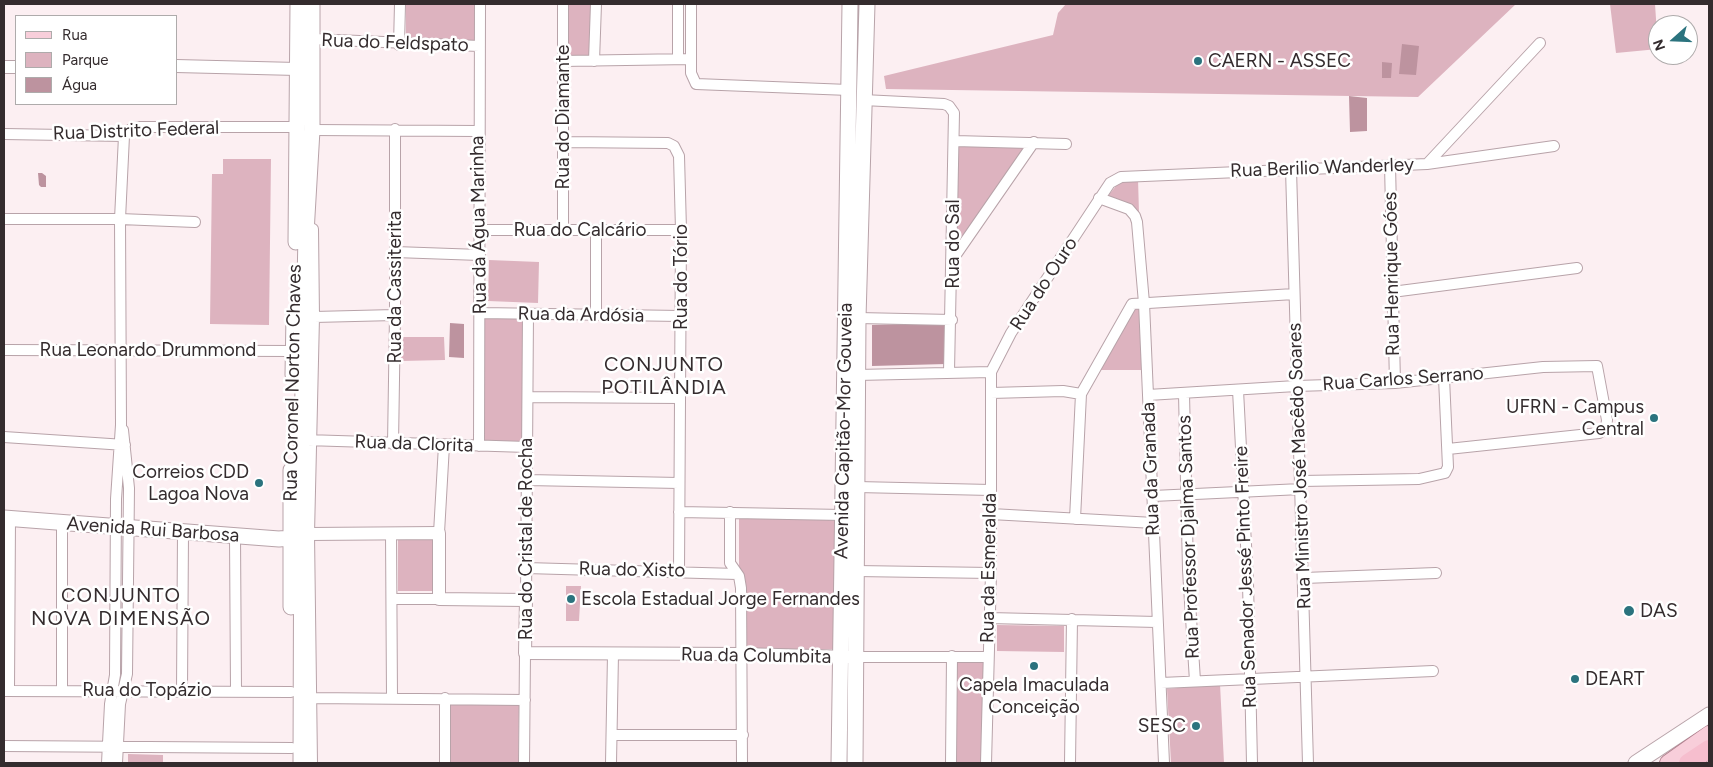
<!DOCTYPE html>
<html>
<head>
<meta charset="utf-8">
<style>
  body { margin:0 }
  #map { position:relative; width:1713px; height:767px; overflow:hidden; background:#fceff2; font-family:Figtree,sans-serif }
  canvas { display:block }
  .frame { position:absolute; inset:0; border:5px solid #342c2e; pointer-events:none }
  .legend { position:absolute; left:15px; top:15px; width:162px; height:90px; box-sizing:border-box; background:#fff; border:1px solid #aeabab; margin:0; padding:6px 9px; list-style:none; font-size:15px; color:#342c2e }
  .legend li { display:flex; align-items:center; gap:10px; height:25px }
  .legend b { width:25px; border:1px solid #aeabab }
  .north { position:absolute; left:1648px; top:15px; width:50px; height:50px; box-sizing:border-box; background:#fff; border:1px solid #aeabab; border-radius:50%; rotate:250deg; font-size:14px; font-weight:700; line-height:20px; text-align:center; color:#342c2e }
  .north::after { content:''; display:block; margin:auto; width:18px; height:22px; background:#2b737e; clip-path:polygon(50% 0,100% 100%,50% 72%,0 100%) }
</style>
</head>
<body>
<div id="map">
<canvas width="1713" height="767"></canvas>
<div class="frame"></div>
<ul class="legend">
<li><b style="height:6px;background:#f8ceda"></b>Rua</li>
<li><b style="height:14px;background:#ddb3bf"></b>Parque</li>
<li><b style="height:14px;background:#bd939f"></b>Água</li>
</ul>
<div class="north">N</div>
</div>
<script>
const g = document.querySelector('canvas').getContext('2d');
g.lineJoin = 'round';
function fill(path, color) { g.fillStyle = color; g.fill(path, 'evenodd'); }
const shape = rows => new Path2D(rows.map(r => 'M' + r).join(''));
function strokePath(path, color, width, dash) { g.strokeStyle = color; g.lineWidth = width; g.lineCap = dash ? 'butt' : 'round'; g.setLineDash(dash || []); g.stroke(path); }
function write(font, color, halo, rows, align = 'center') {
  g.font = font + ' Figtree,sans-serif'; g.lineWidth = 5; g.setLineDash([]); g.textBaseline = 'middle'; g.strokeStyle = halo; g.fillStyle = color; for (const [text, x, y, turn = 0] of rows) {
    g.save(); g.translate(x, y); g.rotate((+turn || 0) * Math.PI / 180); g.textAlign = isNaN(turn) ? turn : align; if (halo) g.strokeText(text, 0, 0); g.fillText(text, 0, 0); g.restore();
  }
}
fill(shape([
  [406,4,477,4,477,44,406,42],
  [567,4,591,4,590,55,567,55],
  [1066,4,1516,4,1418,97,886,89,884,76,1053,35,1058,13],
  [1610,4,1655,4,1658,49,1616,53],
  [1029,146,954,247,957,147],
  [223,159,271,159,269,325,210,324,212,174,223,174],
  [1138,179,1139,213,1107,197,1120,181],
  [489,260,539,262,538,303,488,301],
  [1134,307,1139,307,1142,370,1097,370],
  [485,317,526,317,524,441,483,441],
  [401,337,444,337,445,360,401,361],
  [739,513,841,521,840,649,745,651,739,568],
  [435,537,436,591,398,591,398,538],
  [566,586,581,586,579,621,566,621],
  [997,625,1064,626,1064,652,997,651],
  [986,658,983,763,957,763,954,662],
  [1220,684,1224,763,1171,763,1167,689],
  [450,705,519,705,518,763,450,763],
  [128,754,163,755,163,763,128,763]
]), '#ddb3bf');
fill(shape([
  [1402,44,1419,46,1416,75,1399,74],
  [1382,62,1392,63,1391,78,1382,78],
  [1349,96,1367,98,1367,131,1350,132],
  [38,173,42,173,46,176,46,187,41,187,39,185],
  [450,323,464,324,464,358,449,357],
  [948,323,946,364,872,366,872,325]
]), '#bd939f');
const minor = shape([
  [563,4,563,230],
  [691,4,691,73,696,84,849,90],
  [312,39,479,46],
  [399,45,400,4],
  [678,59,678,4],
  [562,61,690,59],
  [594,61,596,4],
  [863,100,944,104,949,106,954,113,949,372],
  [312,130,478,131],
  [4,134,124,136,131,129,139,127,297,127],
  [955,141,1066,144],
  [564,142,668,143,674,146,679,156,681,230,679,571],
  [1427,164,1540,43],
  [1390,165,1395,383],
  [1291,169,1308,763],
  [1099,198,1129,209,1135,216,1137,222,1144,303,1164,763],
  [4,219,120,219,195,222],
  [480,230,681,230],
  [395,252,480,255],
  [953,259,1034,142],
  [1392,292,1577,268],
  [481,313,681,316],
  [596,315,596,230],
  [314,317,395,315],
  [858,318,952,320],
  [4,350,293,351],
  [857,375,991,372],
  [1238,390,1248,583,1252,763],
  [991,393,1063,391,1081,394],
  [1184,394,1188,570,1195,681],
  [1148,395,1296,386,1395,383,1543,367,1597,366,1607,420,1606,428,1599,433,1448,449],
  [528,397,680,398],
  [4,437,125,445],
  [306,440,527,447],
  [393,444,395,315,395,129],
  [479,446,480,4],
  [527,480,679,483],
  [1301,481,1419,479,1445,473,1448,467,1444,378],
  [857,487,991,490],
  [1153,496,1301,489],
  [679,512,843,515],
  [730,512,730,563,739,576,741,588,742,763],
  [991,514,1154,523],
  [1075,519,1081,394,1132,304,1294,294],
  [62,523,62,690],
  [391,533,392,698],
  [439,533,444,445],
  [235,536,236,691],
  [526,568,737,574],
  [856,571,991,573],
  [1304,578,1436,573],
  [392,599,439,599],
  [526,600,528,314],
  [989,618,1157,622],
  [856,657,988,657],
  [1161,683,1433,671],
  [9,690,10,519],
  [4,691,291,692],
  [182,691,183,532],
  [311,698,525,700],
  [445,698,445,763],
  [612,735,743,735],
  [4,746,292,748],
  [107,763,110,704,115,675,116,499,121,425,120,219,124,136],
  [117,763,120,704,127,674,129,488,123,430],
  [312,763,309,534,314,317,313,229],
  [524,763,525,653],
  [611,763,613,654],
  [951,763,952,656],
  [986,763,991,573,991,372,1011,333,1110,183,1121,177,1427,164,1554,146],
  [1070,763,1072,619]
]);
const tertiary = shape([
  [176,66,297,69],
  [4,67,16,67],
  [301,536,309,534,439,533,439,599,526,600,525,653,742,654,850,657]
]);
const secondary = shape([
  [296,242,298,4],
  [293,375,294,315],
  [4,518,279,539,300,537],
  [291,607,291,470],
  [301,763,302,440,306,233,312,130,312,4],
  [839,763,850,4],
  [855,763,858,318,867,4],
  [1636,763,1709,715]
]);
const primary = shape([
  [1668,763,1709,734]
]);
const trunk = shape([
  [1688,763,1709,749]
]);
strokePath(minor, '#b8a3a9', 12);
strokePath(tertiary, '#b8a3a9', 14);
strokePath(secondary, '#b8a3a9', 17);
strokePath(primary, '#b0808e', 18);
strokePath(trunk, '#b0808e', 19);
strokePath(minor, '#fff', 10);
strokePath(tertiary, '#fff', 12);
strokePath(secondary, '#fff', 15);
strokePath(primary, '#f8ceda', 16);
strokePath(trunk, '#f6bece', 18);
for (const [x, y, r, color] of [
  [1198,61,5,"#2b737e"],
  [1654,418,5,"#2b737e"],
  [259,483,5,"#2b737e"],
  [571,599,5,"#2b737e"],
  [1629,611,6,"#2b737e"],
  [1034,666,5,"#2b737e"],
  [1575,679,5,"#2b737e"],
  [1196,726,5,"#2b737e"]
]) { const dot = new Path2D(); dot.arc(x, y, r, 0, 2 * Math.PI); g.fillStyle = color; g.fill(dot); strokePath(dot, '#fff', 2); }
write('19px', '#342c2e', '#fff', [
  ["Rua do Feldspato",395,43,2],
  ["Rua do Diamante",563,117,-90],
  ["Rua Distrito Federal",136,131,-2],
  ["Rua Berilio Wanderley",1322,168,-2],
  ["Rua da Água Marinha",479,225,-91],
  ["Rua do Calcário",580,230],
  ["Rua do Sal",953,244,-90],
  ["Rua Henrique Góes",1392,274,-91],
  ["Rua do Tório",681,277,-90],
  ["Rua do Ouro",1044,284,-57],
  ["Rua da Cassiterita",395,287,-90],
  ["Rua da Ardósia",581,315,1],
  ["Rua Leonardo Drummond",148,350],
  ["Rua Carlos Serrano",1403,379,-4],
  ["Rua Coronel Norton Chaves",293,383,-89],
  ["Avenida Capitão-Mor Gouveia",844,431,-89],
  ["Rua da Clorita",414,444,2],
  ["Rua Ministro José Macêdo Soares",1300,466,-92],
  ["Rua da Granada",1151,469,-92],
  ["Avenida Rui Barbosa",153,530,4],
  ["Rua Professor Djalma Santos",1189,537,-92],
  ["Rua do Cristal de Rocha",526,539,-90],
  ["Rua da Esmeralda",989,568,-89],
  ["Rua do Xisto",632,570,1],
  ["Rua Senador Jessé Pinto Freire",1246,577,-92],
  ["Rua da Columbita",756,656,1],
  ["Rua do Topázio",147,690]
]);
write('19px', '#342c2e', '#fff', [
  ["CAERN - ASSEC",1208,61],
  ["UFRN - Campus",1644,407,"right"],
  ["Central",1644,429,"right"],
  ["Correios CDD",249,472,"right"],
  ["Lagoa Nova",249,494,"right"],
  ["Escola Estadual Jorge Fernandes",581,599],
  ["DAS",1640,611],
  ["DEART",1585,679],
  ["Capela Imaculada",1034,685,"center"],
  ["Conceição",1034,707,"center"],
  ["SESC",1186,726,"right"]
], 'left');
g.letterSpacing = '1px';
write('20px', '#342c2e', '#fff', [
  ["CONJUNTO",664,365],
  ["POTILÂNDIA",664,388],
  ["CONJUNTO",121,596],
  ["NOVA DIMENSÃO",121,619]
]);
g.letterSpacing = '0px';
</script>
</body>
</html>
